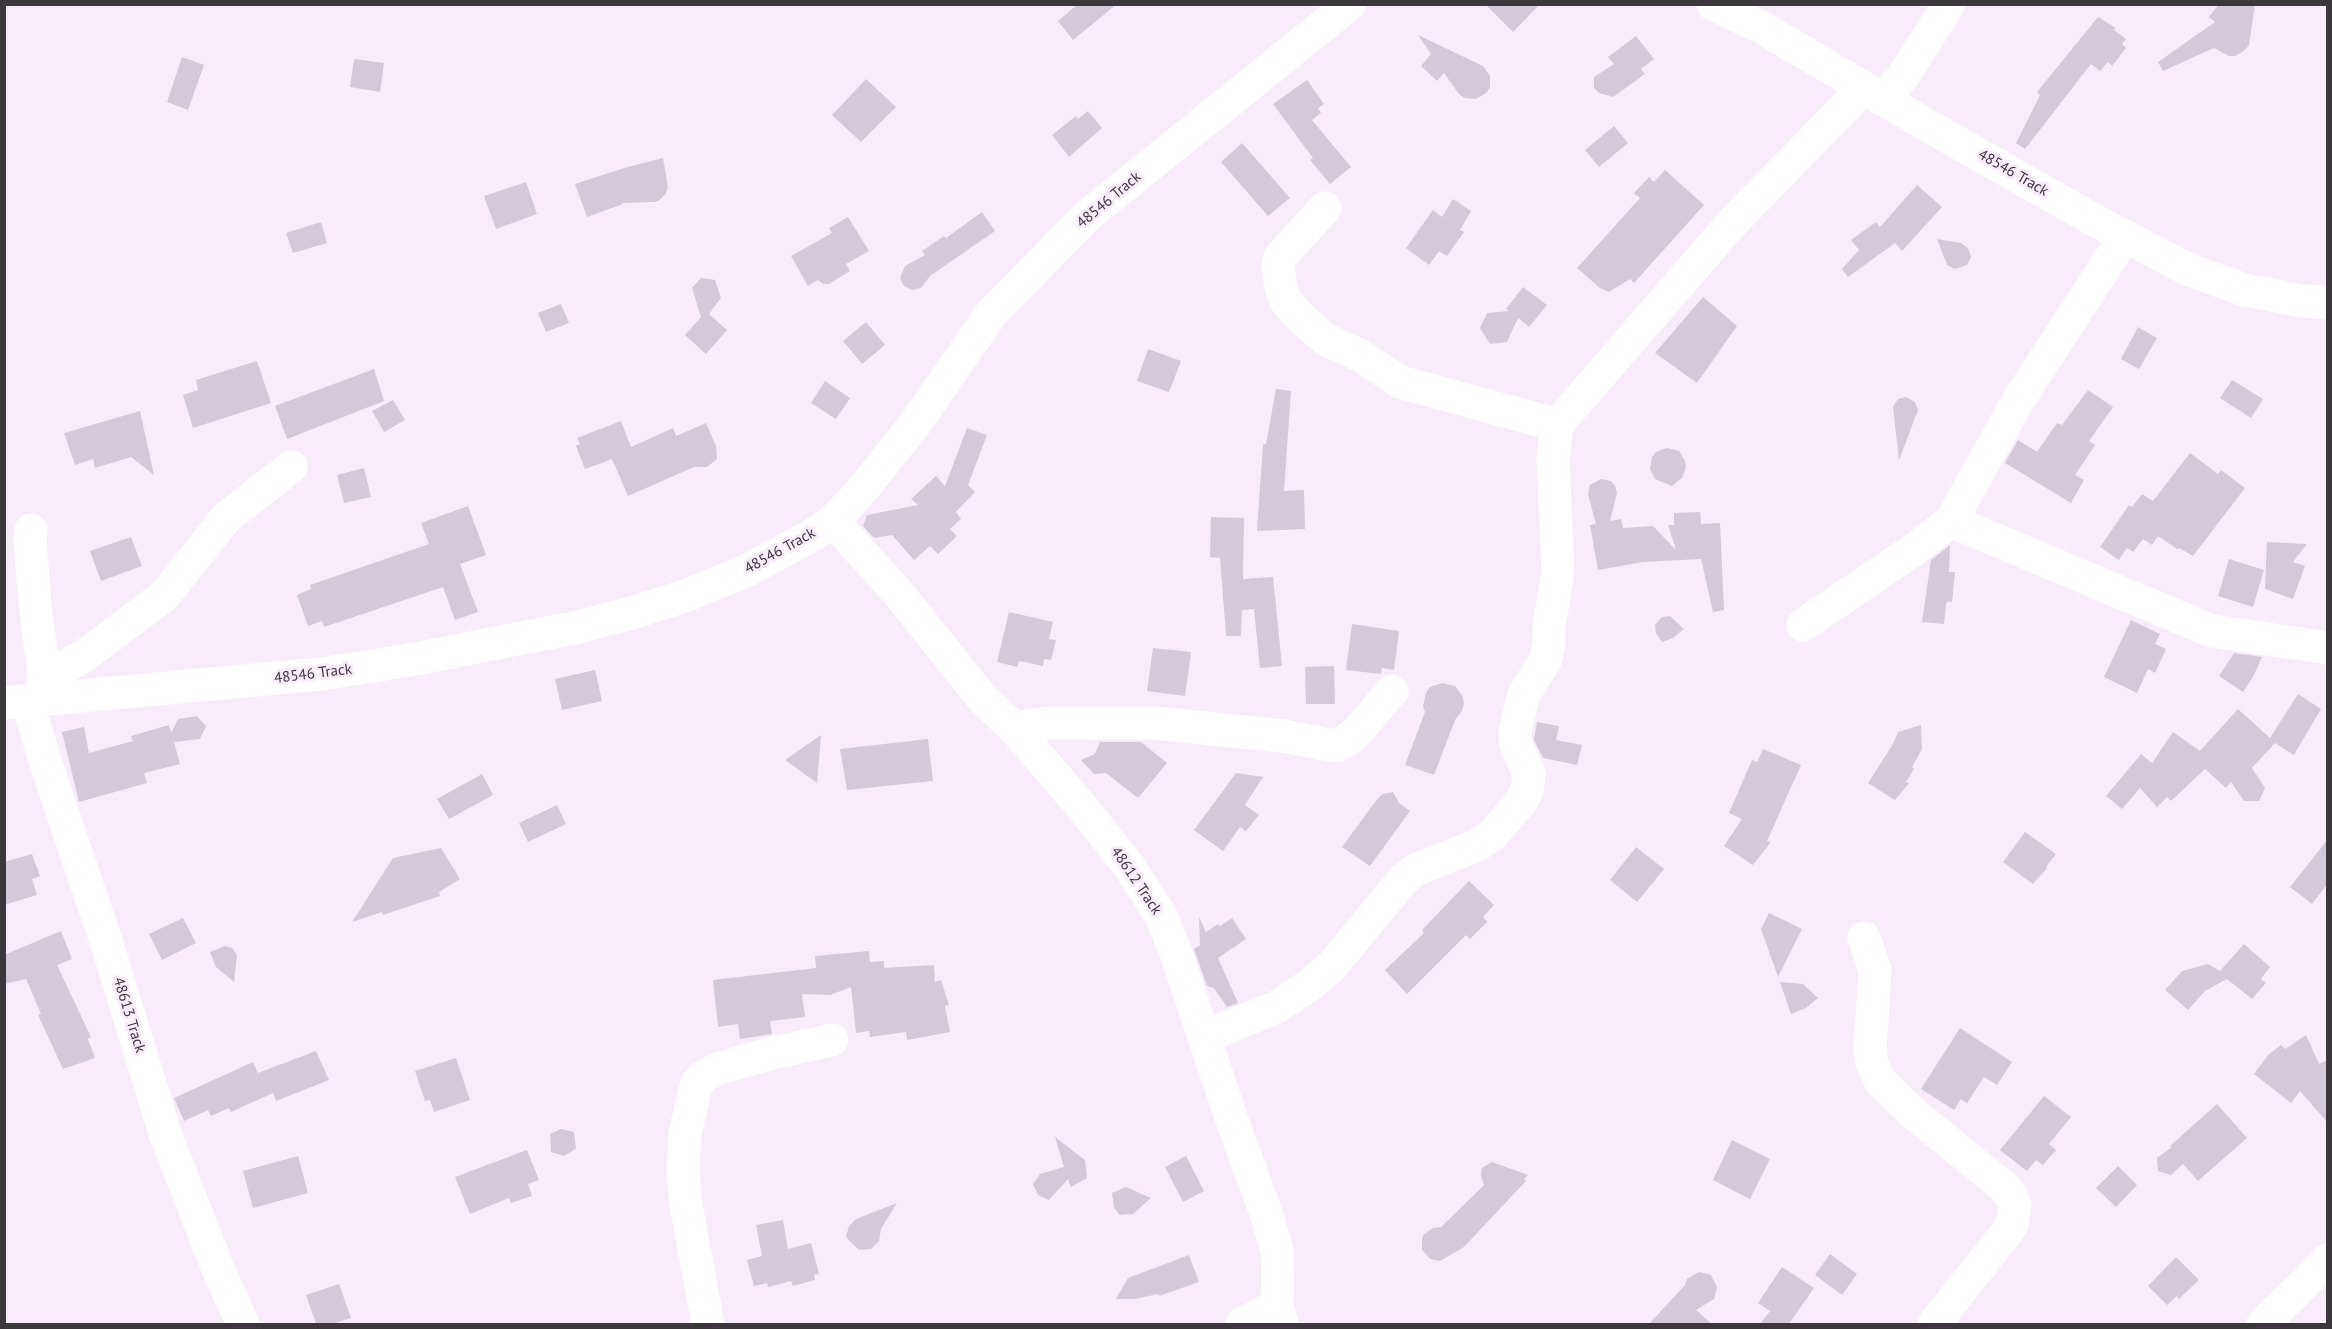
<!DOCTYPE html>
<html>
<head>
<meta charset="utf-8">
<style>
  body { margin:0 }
  #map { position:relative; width:2332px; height:1329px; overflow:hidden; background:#f9ecfa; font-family:"PT Sans",sans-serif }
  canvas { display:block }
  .frame { position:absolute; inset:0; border:6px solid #3c373c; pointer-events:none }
</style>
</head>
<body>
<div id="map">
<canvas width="2332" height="1329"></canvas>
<div class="frame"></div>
</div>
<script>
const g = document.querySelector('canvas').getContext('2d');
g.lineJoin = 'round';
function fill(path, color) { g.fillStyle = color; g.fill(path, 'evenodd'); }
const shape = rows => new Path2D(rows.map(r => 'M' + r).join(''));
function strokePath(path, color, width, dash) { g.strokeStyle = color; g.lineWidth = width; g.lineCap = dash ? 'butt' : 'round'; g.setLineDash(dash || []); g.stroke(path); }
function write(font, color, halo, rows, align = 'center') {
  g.font = font + ' "PT Sans",sans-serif'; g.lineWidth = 6; g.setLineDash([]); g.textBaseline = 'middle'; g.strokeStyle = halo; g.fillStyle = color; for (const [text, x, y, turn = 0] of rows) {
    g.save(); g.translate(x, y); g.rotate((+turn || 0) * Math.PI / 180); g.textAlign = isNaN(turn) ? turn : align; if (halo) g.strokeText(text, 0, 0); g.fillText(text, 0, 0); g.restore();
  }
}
fill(shape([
  [1078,4,1117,4,1073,40,1058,21],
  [1485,4,1540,4,1513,32],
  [2219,4,2255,4,2249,45,2245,50,2235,56,2229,56,2214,48,2163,71,2158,62,2215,22,2209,17],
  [2098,17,2116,28,2114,30,2126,39,2122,44,2126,48,2112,66,2108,62,2100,71,2091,64,2025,149,2016,143,2040,95,2037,92],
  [1418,35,1483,66,1490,76,1490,88,1486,93,1476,99,1464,98,1459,94,1444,73,1437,81,1421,66,1431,54],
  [1636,36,1654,59,1641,69,1645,74,1613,97,1599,93,1594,88,1594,77,1614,64,1608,57],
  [182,57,204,65,188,110,167,102],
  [354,59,384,63,380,92,350,87],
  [866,79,896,107,861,142,832,115],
  [1307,80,1324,104,1318,108,1321,113,1312,120,1351,167,1330,184,1310,160,1313,158,1273,104],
  [1088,111,1102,128,1069,157,1052,135,1076,116,1078,119],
  [1614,126,1628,143,1599,167,1585,150],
  [1242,143,1290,198,1268,216,1221,162],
  [663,158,668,187,666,193,660,200,655,202,622,203,623,204,587,217,575,184,624,168],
  [1665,170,1704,205,1634,283,1630,279,1609,292,1600,288,1577,268,1640,198,1634,193,1649,177,1654,182],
  [526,182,537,214,496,229,484,196],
  [1917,185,1942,207,1902,251,1895,243,1848,277,1842,269,1859,250,1851,240,1876,222,1880,227],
  [1453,199,1471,211,1460,230,1464,232,1447,256,1439,251,1429,265,1406,248,1433,210,1442,217],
  [982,212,995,231,930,276,921,288,912,290,904,286,900,278,905,266,925,255,922,251,944,236,946,238],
  [848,217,869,251,846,264,850,271,829,284,823,284,818,280,808,286,791,256,832,233,829,228],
  [321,222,327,243,293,253,286,233],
  [1937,239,1961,243,1968,248,1971,257,1967,265,1955,269,1947,265],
  [701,278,715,280,721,298,709,314,727,330,706,354,685,335,701,317,692,288],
  [1523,287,1547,305,1529,327,1518,318,1507,342,1490,344,1480,328,1487,313,1509,311,1506,309],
  [1703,297,1737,326,1697,383,1655,353],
  [561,304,569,323,546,332,538,313],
  [866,322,885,345,862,364,843,341],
  [2138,327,2157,338,2139,369,2121,359],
  [1148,349,1181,361,1169,392,1137,381],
  [257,361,271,403,193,428,183,395,198,390,196,380],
  [374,369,384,401,287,439,275,406],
  [2232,380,2263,399,2251,418,2220,398],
  [825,381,850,398,836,419,811,403],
  [1276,389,1291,391,1284,491,1304,490,1305,529,1257,531,1263,444,1266,444],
  [2088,390,2113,407,2089,441,2095,445,2075,475,2084,480,2071,503,2005,463,2018,440,2037,452,2057,423,2062,425],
  [1906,397,1915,402,1918,410,1899,460,1893,407,1898,399],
  [393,400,405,420,384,432,372,411],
  [140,411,154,475,131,457,95,468,93,459,75,465,64,433],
  [621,421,631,447,673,428,676,436,706,423,716,446,717,459,707,467,694,467,628,496,612,459,585,469,576,446,580,444,577,438],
  [967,428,987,435,968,485,975,492,956,512,961,519,950,529,957,536,938,554,930,546,914,560,892,535,874,538,863,526,867,515,918,505,911,499,936,476,945,486],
  [1667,448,1679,451,1685,461,1686,467,1682,478,1672,486,1655,479,1650,469,1652,457,1656,452],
  [2190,453,2218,474,2221,470,2245,488,2193,556,2179,548,2177,549,2158,536,2152,545,2143,539,2133,552,2127,548,2119,560,2100,547,2129,505,2132,507,2142,494,2153,501],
  [364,468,371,497,344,503,337,475],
  [1601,479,1611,481,1615,486,1617,493,1610,521,1621,519,1623,528,1653,526,1676,550,1668,525,1674,525,1674,513,1700,512,1701,524,1720,523,1724,610,1713,612,1701,559,1643,562,1598,570,1590,525,1596,524,1588,494,1590,485],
  [468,506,486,555,460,564,478,612,455,620,443,587,324,627,322,621,308,626,297,595,311,589,310,585,429,544,421,523],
  [1211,517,1244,518,1243,579,1273,577,1282,666,1260,668,1254,609,1242,610,1241,636,1226,636,1220,558,1210,557],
  [131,537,142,566,101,581,90,551],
  [2267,542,2307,544,2293,562,2305,566,2293,599,2265,589],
  [1950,545,1949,572,1955,572,1952,602,1948,601,1946,604,1944,624,1922,622,1931,560],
  [2229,559,2264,570,2253,607,2218,596],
  [1009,612,1053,622,1049,639,1056,640,1051,660,1044,659,1043,666,1019,661,1017,667,997,662],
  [1670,616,1684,629,1673,638,1662,642,1656,633,1655,625,1662,617],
  [2131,620,2160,634,2155,644,2166,649,2155,673,2148,669,2137,693,2104,677],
  [1352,624,1399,631,1394,670,1382,668,1381,674,1346,670],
  [1153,648,1191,652,1185,696,1147,691],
  [2234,653,2262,657,2253,677,2243,692,2219,676],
  [1334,666,1335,704,1306,704,1305,667],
  [595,670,602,701,562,710,555,679],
  [1442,683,1455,686,1463,697,1464,704,1462,711,1455,720,1434,775,1405,765,1425,712,1423,706,1426,693,1430,687],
  [2298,694,2321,709,2294,755,2275,743,2252,768,2265,788,2259,801,2244,801,2231,782,2226,788,2205,769,2171,801,2167,797,2157,807,2140,788,2122,809,2106,796,2141,754,2152,763,2173,732,2200,751,2238,709,2270,738],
  [197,716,206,726,200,739,174,742,180,764,144,773,147,783,79,802,62,732,84,727,89,753,133,741,131,736,169,725,171,733,178,719],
  [1537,722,1559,726,1556,740,1582,745,1577,765,1543,758,1534,740],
  [1921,725,1922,749,1912,767,1914,769,1906,782,1909,783,1895,800,1868,783,1893,744,1898,732],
  [821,735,817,783,785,760],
  [928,739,933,781,847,790,840,749],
  [1100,742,1141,742,1167,763,1138,798,1106,773,1094,774,1081,760,1095,754],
  [1763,749,1801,765,1767,841,1771,842,1753,865,1724,846,1742,819,1729,813,1752,760,1757,762],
  [1236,773,1263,777,1245,805,1259,815,1246,831,1240,827,1223,851,1194,830],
  [482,774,493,795,449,819,437,799],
  [1393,792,1399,803,1410,811,1370,866,1342,847,1378,798,1383,794],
  [557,805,566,824,528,842,519,823],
  [2025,832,2056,854,2046,867,2047,868,2033,884,2003,862],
  [2328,839,2328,883,2312,904,2290,887],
  [1636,847,1664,869,1637,902,1610,880],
  [441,848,460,879,439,892,440,896,383,915,382,912,352,922,393,858],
  [32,854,40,876,32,879,37,895,4,905,4,862],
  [1469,881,1494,905,1483,917,1487,922,1470,939,1466,935,1407,994,1385,970,1424,933,1422,930],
  [1769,913,1802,929,1778,977,1761,929],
  [1199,917,1206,932,1218,924,1220,926,1232,918,1246,939,1218,958,1238,1003,1227,1007,1214,988,1207,986,1194,949,1200,945],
  [183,918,196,943,162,960,149,934],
  [61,931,72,959,57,965,91,1037,88,1039,95,1058,63,1069,38,1015,41,1014,26,979,4,984,4,955],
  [2244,944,2270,967,2261,979,2266,983,2252,999,2227,979,2205,991,2188,1010,2165,990,2182,971,2208,964,2220,971],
  [225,946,232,948,237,955,234,982,216,967,210,952],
  [869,951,870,962,884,961,884,968,934,965,935,982,941,980,949,1005,945,1006,950,1032,907,1040,906,1032,870,1037,869,1031,856,1033,851,987,830,995,802,994,805,1017,770,1021,772,1034,740,1039,738,1024,718,1027,713,980,816,968,815,956],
  [1780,982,1803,984,1818,998,1806,1008,1791,1014],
  [1960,1028,2012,1062,1997,1085,1984,1077,1967,1103,1961,1099,1954,1110,1921,1089],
  [2306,1035,2319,1064,2328,1060,2328,1123,2300,1091,2291,1103,2254,1074,2268,1055,2281,1045,2285,1049],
  [316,1051,329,1080,276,1101,273,1093,231,1112,229,1108,211,1116,208,1110,184,1121,174,1098,253,1062,258,1073],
  [456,1058,470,1100,434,1112,430,1100,425,1101,415,1071],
  [2044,1096,2071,1117,2049,1144,2056,1150,2043,1165,2036,1160,2027,1171,2000,1150],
  [2217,1104,2247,1138,2198,1181,2183,1164,2171,1175,2158,1171,2157,1158,2172,1147,2170,1146],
  [561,1129,574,1132,576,1149,564,1156,551,1152,550,1134],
  [1055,1137,1085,1160,1087,1178,1071,1187,1068,1179,1049,1200,1038,1195,1033,1184,1040,1174,1064,1167],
  [1732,1140,1770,1159,1750,1199,1713,1180],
  [527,1150,539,1180,528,1184,532,1196,511,1203,509,1198,470,1214,455,1177],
  [298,1156,308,1193,253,1208,243,1171],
  [1186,1156,1204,1191,1183,1202,1165,1167],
  [1492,1162,1528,1175,1524,1179,1526,1181,1464,1247,1440,1261,1430,1259,1422,1250,1422,1239,1424,1234,1433,1228,1441,1227,1484,1185,1481,1176,1482,1168],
  [2118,1166,2137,1185,2116,1207,2096,1188],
  [1126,1187,1151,1198,1133,1214,1119,1215,1114,1207,1112,1193],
  [897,1203,881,1229,879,1241,871,1249,859,1250,846,1237,849,1226,856,1219],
  [783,1220,788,1249,811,1243,819,1274,814,1275,815,1280,793,1286,791,1281,768,1287,767,1283,754,1286,747,1260,762,1256,756,1225],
  [1830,1254,1857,1274,1842,1295,1815,1275],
  [1189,1255,1199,1282,1159,1296,1158,1294,1135,1299,1116,1299,1128,1278],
  [2176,1257,2199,1280,2179,1299,2177,1296,2167,1305,2148,1286],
  [1782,1267,1814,1288,1789,1324,1760,1324,1770,1311,1758,1303],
  [1699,1272,1711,1275,1717,1287,1714,1299,1696,1310,1712,1324,1649,1324,1685,1285,1687,1279],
  [339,1284,351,1318,332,1324,316,1324,306,1295]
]), '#d3c9d8');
strokePath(shape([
  [1713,4,1761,27,1932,128,2096,221,2187,269,2245,290,2302,301,2328,303],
  [1882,99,1902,78,1949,4],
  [1325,208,1280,257,1278,267,1281,288,1286,301,1298,315,1325,339,1361,356,1400,382,1557,425],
  [833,521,899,594,983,699,1014,728,1082,807,1129,866,1161,916,1175,950,1234,1126,1265,1210,1278,1254,1277,1306,1282,1324],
  [1951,521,2212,631,2328,648],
  [31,530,30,542,35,604,47,697],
  [1803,625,1912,551,1951,521,2018,401,2125,236],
  [43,679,84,656,164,596,226,518,291,467],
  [27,701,49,773,107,944,166,1136,218,1269,243,1324],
  [4,703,321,674,410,660,574,628,635,612,685,596,744,572,811,536,833,521,858,495,915,424,991,314,1087,216,1350,4],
  [1014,728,1049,723,1154,723,1283,736,1329,745,1339,745,1355,734,1392,691],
  [1864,938,1875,971,1870,1049,1872,1063,1880,1081,1913,1113,2004,1187,2011,1196,2015,1205,2012,1224,2004,1236,1934,1324],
  [1204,1037,1275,1008,1307,987,1332,966,1402,881,1415,870,1476,846,1493,834,1520,803,1527,791,1529,774,1516,745,1515,732,1524,694,1545,661,1549,644,1549,627,1558,571,1553,459,1557,425,1732,223,1864,88],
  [708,1324,686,1205,683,1170,685,1133,696,1086,703,1077,717,1069,769,1054,832,1040],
  [1242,1324,1277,1306],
  [2263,1324,2328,1260]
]), '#fff', 33);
write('15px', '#3c373c', '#f9ecfa', [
  ["48546 Track",2013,173,30],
  ["48546 Track",1109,200,-40],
  ["48546 Track",780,551,-29],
  ["48546 Track",313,674,-7],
  ["48612 Track",1136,881,56],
  ["48613 Track",129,1015,73]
]);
</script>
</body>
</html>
